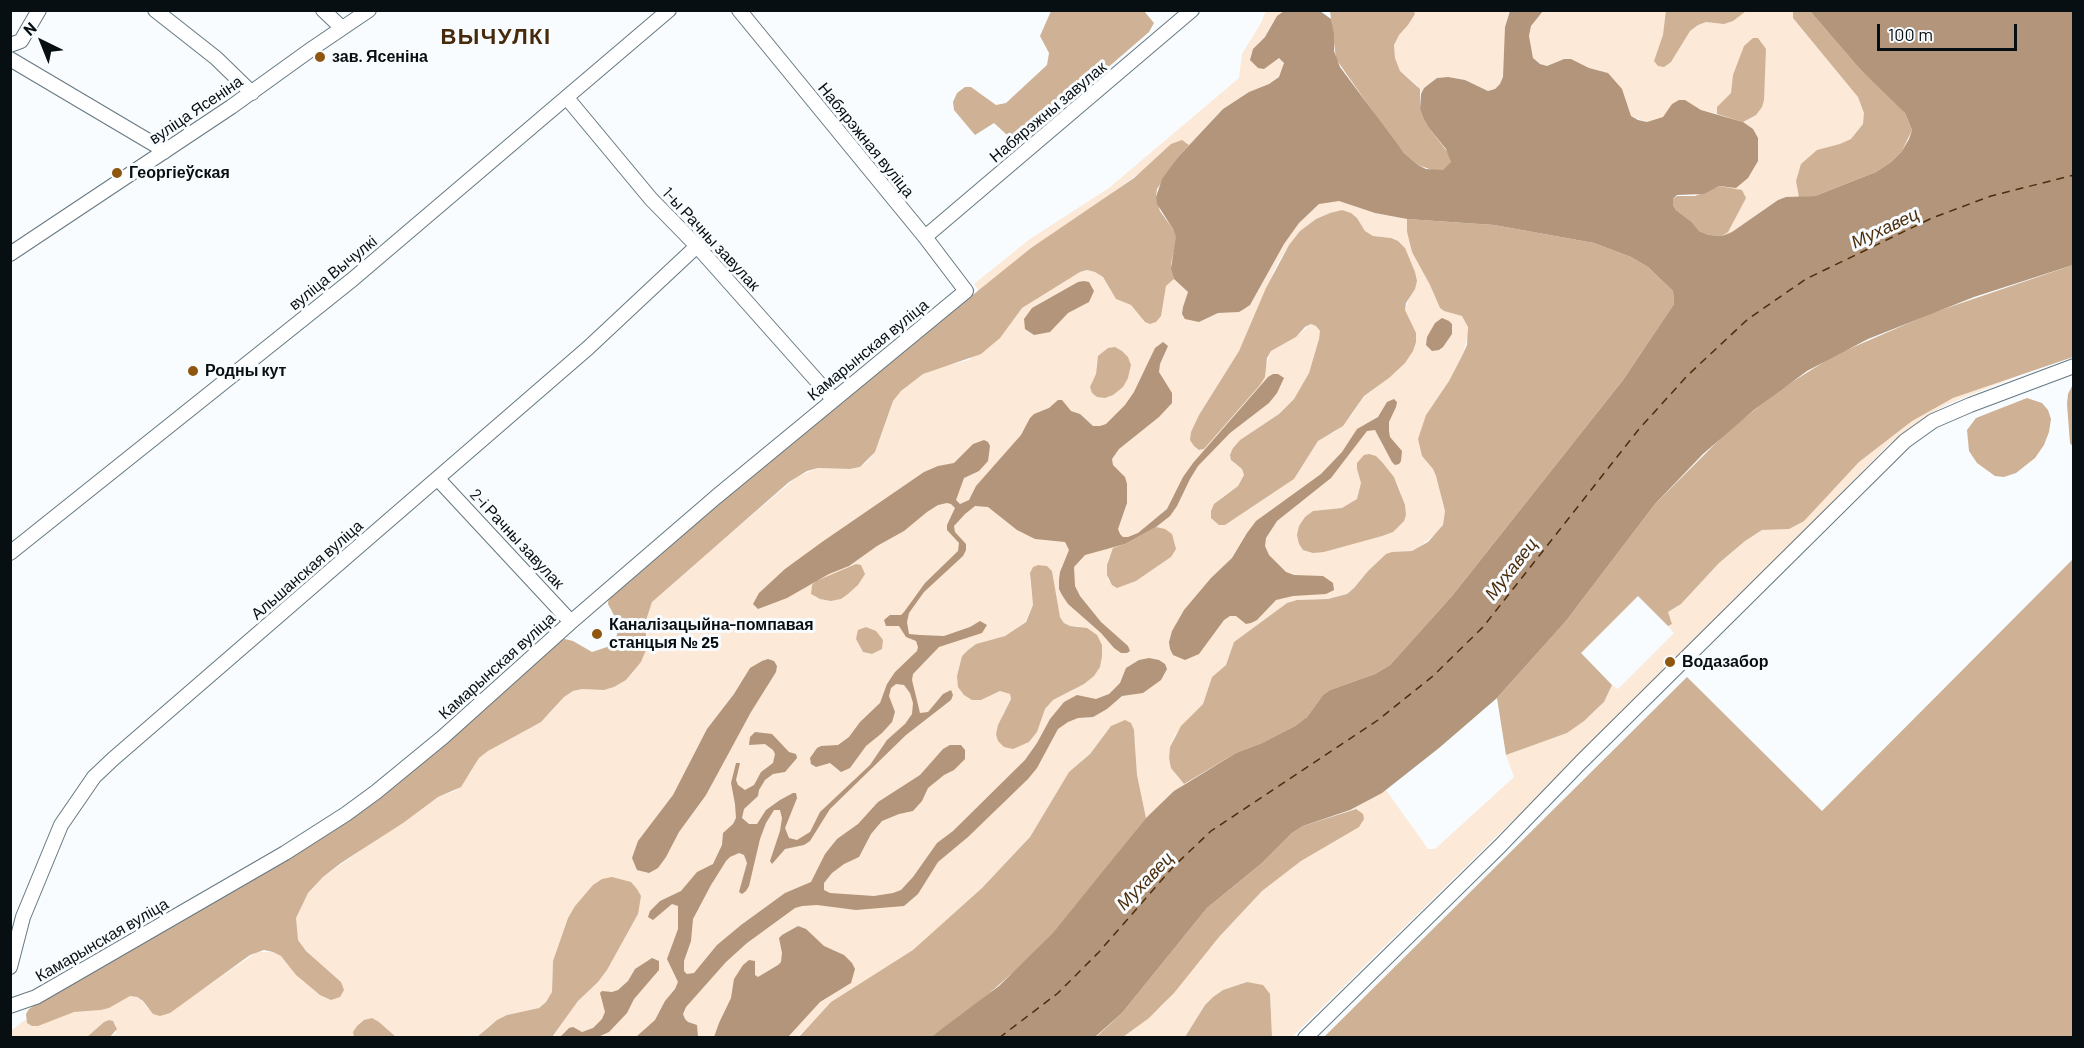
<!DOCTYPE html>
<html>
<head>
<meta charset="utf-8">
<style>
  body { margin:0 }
  #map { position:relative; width:2084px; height:1048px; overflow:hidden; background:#f8fcfe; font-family:Barlow,sans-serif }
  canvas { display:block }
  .frame { position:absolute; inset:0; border:12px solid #080f13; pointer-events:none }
  .north { position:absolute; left:12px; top:12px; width:60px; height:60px; -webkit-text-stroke:4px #f8fcfe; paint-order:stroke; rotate:317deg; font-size:16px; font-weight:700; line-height:24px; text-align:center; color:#080f13 }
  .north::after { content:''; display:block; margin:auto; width:21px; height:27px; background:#080f13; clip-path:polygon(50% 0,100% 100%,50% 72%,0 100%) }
  .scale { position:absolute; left:1877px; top:24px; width:140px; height:27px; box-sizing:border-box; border:3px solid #080f13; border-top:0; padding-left:8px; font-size:18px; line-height:21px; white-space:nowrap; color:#080f13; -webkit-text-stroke:4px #f8fcfe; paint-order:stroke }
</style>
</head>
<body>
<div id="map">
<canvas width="2084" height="1048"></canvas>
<div class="frame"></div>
<div class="north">N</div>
<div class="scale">100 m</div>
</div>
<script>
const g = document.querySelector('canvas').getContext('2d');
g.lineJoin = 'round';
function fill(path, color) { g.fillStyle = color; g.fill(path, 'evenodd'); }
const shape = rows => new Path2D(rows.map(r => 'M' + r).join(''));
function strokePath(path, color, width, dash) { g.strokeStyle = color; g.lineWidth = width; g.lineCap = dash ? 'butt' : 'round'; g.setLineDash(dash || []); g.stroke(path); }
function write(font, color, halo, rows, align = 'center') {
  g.font = font + ' Barlow,sans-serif'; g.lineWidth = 6; g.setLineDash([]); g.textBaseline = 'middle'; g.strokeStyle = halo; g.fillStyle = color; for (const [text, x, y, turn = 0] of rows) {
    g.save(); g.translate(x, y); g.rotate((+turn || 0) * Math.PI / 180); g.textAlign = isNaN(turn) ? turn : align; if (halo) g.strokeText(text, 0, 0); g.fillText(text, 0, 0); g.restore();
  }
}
fill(shape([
  [1266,11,1284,11,1273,23,1265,38,1258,44,1264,69,1277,58,1282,60,1284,67,1279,77,1269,84,1249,92,1223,109,1189,145,1186,142,1171,144,1142,171,1078,218,1031,248,979,291,974,284,1030,239,1109,188,1239,78,1242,54,1261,23],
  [1414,11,1510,11,1507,19,1503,77,1501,84,1495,89,1488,91,1465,80,1448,77,1437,78,1424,88,1421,94,1417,85,1400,71,1395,58,1394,45,1399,35,1408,25,1415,14],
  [1543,11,1810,11,1859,68,1897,103,1804,197,1786,197,1778,200,1732,232,1722,236,1731,117,1701,110,1685,100,1672,104,1663,117,1647,122,1631,116,1626,107,1626,99,1608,73,1589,68,1571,59,1564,59,1547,66,1540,64,1533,58,1529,36,1531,26],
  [1329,201,1339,201,1375,213,1407,219,1407,232,1412,252,1430,285,1440,308,1444,311,1462,316,1467,321,1468,336,1462,356,1449,381,1426,415,1422,456,1433,469,1436,476,1445,511,1443,524,1440,530,1419,547,1412,551,1386,554,1368,571,1354,588,1347,594,1328,599,1297,600,1287,603,1234,642,1226,665,1212,677,1203,704,1189,718,1175,735,1170,747,1169,758,1177,776,1184,784,1146,818,1137,775,1135,738,1107,731,1090,754,1069,772,1030,837,982,888,914,950,831,1002,798,1037,552,1037,578,1001,598,982,607,970,638,914,602,879,587,892,575,906,568,918,553,961,552,992,546,1002,539,1008,507,1015,490,1025,477,1037,396,1037,379,1022,353,1032,354,1037,110,1037,116,1033,116,1024,109,1020,104,1022,87,1037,11,1038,11,1031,26,1019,27,1023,74,1012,101,1010,109,1008,130,996,136,997,143,1002,148,1009,200,991,257,952,273,952,281,956,303,982,341,982,306,951,298,940,295,929,296,918,300,906,308,893,323,877,438,797,455,791,469,775,479,758,488,751,548,715,564,697,573,691,582,689,604,690,614,687,626,680,641,662,646,650,647,612,652,602,660,593,797,477,818,468,850,469,860,467,868,461,875,452,893,401,901,391,912,382,923,374,937,368,969,360,1022,308,1080,272,1087,270,1095,272,1103,277,1116,299,1131,305,1145,322,1164,294,1166,286,1174,279,1188,292,1199,322,1218,313,1233,312,1250,305,1284,244,1299,223,1319,204],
  [1342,210,1350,213,1357,218,1365,231,1373,236,1391,238,1410,296,1405,310,1408,318,1389,378,1364,396,1351,416,1335,432,1326,435,1318,441,1294,479,1225,525,1219,525,1221,498,1238,486,1244,475,1242,469,1234,463,1233,448,1240,440,1279,414,1294,399,1309,373,1319,339,1320,331,1316,326,1311,324,1296,337,1271,351,1260,385,1204,449,1199,450,1199,415,1239,351,1277,264,1289,245,1300,231,1316,219,1330,213],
  [1128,357,1131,365,1128,378,1092,393,1091,387,1096,374,1097,361],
  [1382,462,1394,477,1400,490,1406,515,1392,532,1324,552,1313,511,1342,508,1350,505,1357,499,1361,490,1361,483,1357,469],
  [1109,557,1171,557,1136,581,1108,581,1107,565],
  [856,564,858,585,848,594,840,599,831,601,815,597,811,589,816,581],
  [1038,565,1047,566,1052,571,1060,617,1064,623,1070,626,1079,626,1073,690,1053,700,1045,709,1037,732,1029,742,1002,716,1011,699,1010,694,1000,691,981,700,957,676,962,656,968,650,976,644,1005,636,1025,622,1033,605,1030,580,1033,567],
  [856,639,882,649,872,654,863,652],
  [2023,374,1948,404,1923,418,1889,444,1686,653,1675,657,1664,668,1660,676,1292,1037,1272,1037,1270,994,1247,982,1223,990,1213,997,1205,1005,1185,1037,1123,1038,1163,1005,1219,937,1262,891,1301,861,1339,838,1356,809,1350,810,1386,790,1428,849,1435,849,1514,777,1506,755,1567,733,1595,711,1604,702,1612,685,1618,689,1674,633,1668,626,1672,624,1668,612,1681,604,1719,563,1745,541,1762,530,1789,529,1835,487,1859,462,1912,420,1953,398]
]), '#fce9d7');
fill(shape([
  [1666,10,1746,10,1746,11,1733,21,1724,24,1706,22,1698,25,1690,31,1671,62,1664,67,1658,66,1654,61,1663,35],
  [1793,10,1810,11,1859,68,1897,103,1905,113,1912,130,1902,151,1891,162,1876,172,1815,196,1799,197,1796,181,1801,164,1817,150,1840,144,1851,139,1863,124,1864,113,1858,97,1793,18],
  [1051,11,1144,11,1154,23,1149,32,1018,145,994,123,975,135,954,110,953,102,957,93,965,87,971,87,996,105,1006,103,1047,65,1049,53,1040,36],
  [1330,11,1414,11,1415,14,1408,25,1399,35,1394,45,1395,58,1400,71,1420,89,1420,109,1429,128,1450,155,1451,162,1448,167,1443,170,1435,171,1418,165,1404,153,1390,136,1336,59],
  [1753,38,1758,38,1766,49,1764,100,1762,107,1756,115,1743,122,1717,114,1717,107,1731,93,1733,75,1744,46],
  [1182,140,1189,145,1178,157,1157,189,1156,197,1160,211,1173,229,1177,238,1171,264,1174,279,1166,286,1161,316,1156,322,1150,324,1145,322,1131,305,1116,299,1103,277,1095,272,1087,270,1080,272,1022,308,1000,338,981,354,923,374,901,391,893,401,875,452,860,467,850,469,818,468,807,471,789,482,652,602,646,620,646,650,641,662,626,680,614,687,604,690,582,689,573,691,564,697,541,722,488,751,479,758,461,787,438,797,403,823,341,863,323,877,308,893,296,918,298,940,306,951,341,982,344,990,340,997,331,1000,320,995,296,975,281,956,273,952,264,950,250,955,170,1013,160,1016,153,1014,143,1001,137,997,130,996,109,1008,101,1010,74,1012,38,1026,32,1026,27,1023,26,1014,29,1009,43,999,310,843,559,640,565,639,573,641,592,652,607,647,617,635,618,627,616,619,608,604,609,596,787,445,1031,248,1134,178,1171,144],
  [1719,186,1742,190,1746,198,1728,232,1722,236,1709,235,1699,231,1692,222,1676,210,1673,205,1673,199,1677,196,1695,196],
  [1342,210,1351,213,1357,218,1365,231,1373,236,1391,238,1398,241,1405,248,1415,272,1417,281,1415,289,1406,303,1405,310,1416,333,1416,342,1413,351,1405,363,1389,378,1364,396,1343,426,1318,441,1294,479,1225,525,1219,525,1211,518,1211,511,1214,504,1238,486,1244,475,1242,469,1231,460,1230,455,1233,448,1240,440,1279,414,1294,399,1309,373,1319,339,1320,331,1316,326,1311,324,1305,327,1296,337,1271,351,1267,358,1265,377,1260,385,1204,449,1199,450,1194,446,1190,440,1191,432,1199,415,1239,351,1266,288,1289,245,1300,231,1316,219,1330,213],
  [1407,219,1494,225,1594,243,1631,257,1648,267,1673,291,1674,304,1623,380,1452,596,1390,665,1375,674,1330,690,1323,695,1307,717,1295,726,1262,743,1236,753,1184,784,1171,768,1169,758,1170,747,1181,726,1203,704,1212,677,1226,665,1234,642,1287,603,1297,600,1328,599,1347,594,1354,588,1368,571,1386,554,1392,552,1412,551,1419,547,1428,542,1443,525,1445,511,1436,476,1433,469,1422,456,1418,439,1426,415,1449,381,1462,356,1467,345,1468,327,1462,316,1444,311,1440,308,1430,285,1412,252,1407,232],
  [2073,265,2073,357,1953,398,1912,421,1859,462,1804,521,1789,529,1762,530,1745,541,1719,563,1681,604,1668,612,1672,624,1668,626,1638,596,1581,653,1612,685,1604,702,1584,721,1567,733,1506,755,1497,698,1566,621,1655,504,1728,431,1781,389,1835,355,1932,313],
  [1115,347,1122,351,1128,357,1131,365,1128,378,1123,387,1113,395,1105,398,1097,397,1092,393,1090,387,1096,374,1098,356,1108,348],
  [2073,384,2073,447,2070,443,2067,404,2068,394],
  [2027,398,2042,403,2048,410,2051,419,2049,432,2044,445,2035,458,2016,473,2004,477,1995,476,1977,463,1969,451,1967,430,1976,418],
  [1369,454,1376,456,1382,462,1394,477,1405,505,1406,515,1404,521,1393,532,1382,536,1324,552,1313,553,1303,550,1299,544,1297,535,1299,526,1305,517,1313,511,1342,508,1357,499,1361,483,1357,469,1357,463,1364,455],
  [1156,527,1165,529,1172,534,1176,549,1171,557,1136,581,1117,588,1112,585,1107,575,1107,565,1113,548,1125,544],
  [2073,559,2073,1037,1324,1037,1687,677,1822,811],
  [856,564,861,565,865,574,858,585,848,594,841,599,831,601,820,599,811,594,812,585,816,581],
  [1038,565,1047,566,1052,571,1060,617,1064,623,1070,626,1087,628,1097,635,1102,645,1102,656,1100,667,1094,676,1084,684,1053,700,1045,709,1037,732,1029,742,1013,749,1004,747,998,741,996,734,998,725,1011,699,1010,694,1000,691,981,700,972,700,964,695,958,687,957,676,962,656,968,650,976,644,1005,636,1026,622,1033,605,1030,573,1033,567],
  [866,627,876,631,883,640,882,649,872,654,863,652,856,639,858,630],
  [1125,720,1131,723,1134,730,1137,775,1146,818,1079,903,1054,933,1027,960,975,1006,931,1037,798,1038,831,1002,913,950,982,888,1030,837,1069,772,1090,754,1111,726],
  [1356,809,1363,814,1364,819,1359,827,1301,861,1262,891,1219,937,1174,993,1149,1018,1123,1037,1095,1038,1122,1013,1207,908,1262,863,1292,833,1303,826],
  [612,877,631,882,637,889,641,896,638,914,607,970,598,982,578,1001,552,1037,477,1037,497,1020,507,1015,539,1008,546,1002,552,992,553,961,568,918,575,906,593,885,602,879],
  [1247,982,1263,985,1270,994,1272,1037,1185,1037,1205,1005,1213,997,1223,990],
  [372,1018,379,1022,396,1037,354,1037,353,1032,357,1026,364,1020],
  [109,1020,113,1021,117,1029,110,1037,87,1037,104,1022]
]), '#cfb195');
fill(shape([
  [1320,11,1331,19,1334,34,1334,51,1340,67,1404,153,1418,165,1426,169,1443,170,1451,162,1446,149,1429,128,1424,119,1420,109,1421,94,1424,88,1437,78,1448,77,1465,80,1488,91,1495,89,1500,84,1503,77,1505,27,1510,11,1543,11,1531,26,1529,36,1533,58,1540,64,1547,66,1564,59,1571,59,1589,68,1608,73,1622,89,1631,116,1638,120,1647,122,1663,117,1672,104,1679,100,1685,100,1701,110,1743,122,1753,129,1758,138,1758,161,1748,178,1736,188,1719,186,1704,194,1677,195,1673,199,1673,205,1676,210,1692,222,1699,231,1709,235,1722,236,1732,232,1778,200,1786,197,1815,196,1876,172,1891,162,1902,151,1909,139,1912,130,1905,113,1859,68,1810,11,2073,11,2073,265,1974,297,1868,339,1807,371,1754,410,1703,454,1655,504,1566,621,1497,698,1439,748,1382,793,1350,810,1303,826,1292,833,1262,863,1207,908,1122,1013,1095,1037,931,1037,999,986,1053,933,1146,818,1174,791,1236,753,1262,743,1295,726,1307,717,1323,695,1330,690,1375,674,1390,665,1452,596,1623,380,1674,304,1673,291,1648,267,1631,257,1594,243,1494,225,1407,219,1375,213,1339,201,1319,204,1299,223,1284,244,1250,305,1244,309,1239,312,1218,313,1199,322,1185,319,1182,314,1183,307,1188,292,1174,279,1171,268,1176,237,1173,229,1157,204,1156,197,1162,179,1178,157,1223,109,1249,92,1269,84,1279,77,1284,63,1279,58,1264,69,1258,68,1250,60,1253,49,1265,37,1277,16,1284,11],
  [1084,281,1089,282,1094,291,1089,302,1068,313,1050,332,1034,335,1025,329,1024,319,1032,308,1078,282],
  [1442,318,1449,321,1452,324,1452,334,1443,347,1439,350,1432,351,1426,345,1427,337,1435,323],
  [1163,342,1168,346,1160,364,1159,372,1172,393,1172,403,1159,417,1119,449,1112,459,1113,465,1125,477,1127,484,1127,503,1118,529,1120,534,1123,537,1128,537,1138,533,1167,509,1183,477,1193,463,1268,377,1273,374,1278,374,1284,378,1277,393,1269,403,1230,433,1198,466,1190,479,1177,506,1170,516,1156,527,1125,544,1085,555,1074,567,1075,586,1080,596,1101,622,1128,646,1130,651,1127,653,1121,653,1114,648,1101,633,1068,604,1062,595,1059,589,1059,580,1060,572,1069,550,1065,542,1035,539,1017,530,988,507,975,506,965,514,954,526,955,532,966,544,966,550,963,556,924,592,909,613,907,622,909,634,920,635,944,636,970,627,980,621,987,625,982,633,939,647,913,674,912,680,920,713,928,712,943,694,951,690,953,695,951,700,906,735,830,809,810,841,804,845,785,849,772,864,770,861,780,831,782,818,780,810,774,810,766,823,760,839,749,886,746,891,742,894,739,892,747,863,744,855,739,853,730,857,726,861,711,885,693,919,691,941,684,961,684,971,687,974,694,973,717,945,741,925,785,893,811,882,825,854,837,839,858,824,878,802,920,775,943,749,950,745,961,745,965,750,965,759,954,770,944,775,928,788,922,801,913,811,899,814,882,821,871,834,859,857,844,864,832,873,824,883,824,890,830,893,874,896,893,893,901,890,913,877,937,843,953,831,1025,760,1037,743,1050,719,1064,702,1077,695,1096,699,1109,694,1120,683,1126,668,1139,660,1149,658,1159,660,1165,664,1167,669,1161,680,1143,693,1122,696,1107,709,1093,717,1078,718,1068,722,1058,729,1037,768,1028,779,968,837,938,862,918,894,904,906,856,910,817,905,802,906,795,908,747,943,726,962,686,1007,683,1014,685,1019,688,1022,697,1025,698,1037,636,1037,655,1020,665,1001,675,989,678,982,667,959,678,929,678,906,672,904,653,920,648,917,650,911,660,901,681,891,697,872,713,864,722,845,723,833,733,824,736,818,735,804,731,783,736,763,740,763,736,780,738,785,745,790,754,785,761,772,773,763,775,754,773,750,765,744,749,745,750,737,755,732,772,734,789,752,796,754,797,758,785,772,773,774,765,780,759,790,758,796,744,809,742,818,749,824,757,824,766,810,780,800,793,793,796,793,797,798,785,828,789,838,797,840,810,832,820,812,870,765,887,740,905,724,912,714,913,703,910,693,904,685,896,684,891,688,889,696,895,712,892,722,882,733,866,746,850,768,841,772,830,763,816,767,811,764,810,758,817,748,821,746,838,745,849,737,860,722,880,703,887,684,895,672,917,651,918,647,916,641,906,637,899,626,886,626,884,620,890,615,901,615,904,612,925,583,958,551,959,543,947,530,947,525,955,508,951,504,947,503,938,505,927,512,904,531,877,546,849,566,829,574,787,598,758,609,753,604,759,593,785,569,822,542,924,472,938,466,954,463,973,444,984,440,988,442,990,446,988,461,979,471,964,478,956,500,960,504,969,500,976,486,1021,435,1030,418,1034,414,1049,408,1058,400,1062,400,1071,411,1080,414,1093,426,1100,426,1106,424,1125,405,1134,392,1155,348],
  [1394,399,1397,402,1396,407,1389,422,1389,431,1390,437,1402,451,1401,461,1399,464,1395,465,1392,462,1375,430,1367,431,1331,478,1277,521,1266,538,1265,546,1269,555,1286,572,1294,575,1323,576,1333,583,1334,590,1326,594,1293,596,1276,600,1257,620,1251,623,1246,624,1236,616,1230,616,1224,620,1199,654,1185,660,1173,655,1170,649,1169,642,1172,631,1184,610,1211,578,1232,558,1247,533,1256,521,1321,474,1342,452,1357,429,1378,417,1387,402],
  [768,659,774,661,777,666,776,672,751,712,706,795,679,832,666,857,658,868,649,873,637,870,632,858,638,841,673,795,707,729,734,694,750,668,762,661],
  [798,926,806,929,824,946,844,955,852,963,855,969,851,983,820,1002,788,1037,714,1037,719,1023,731,998,734,979,743,965,749,960,755,961,755,975,758,977,778,965,781,962,782,953,779,938,782,935],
  [652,958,659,961,659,970,634,999,627,1013,609,1032,598,1037,560,1037,569,1028,573,1027,582,1032,593,1028,602,1019,605,1012,600,993,602,991,612,992,618,990,628,981,635,969]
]), '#b2957a');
strokePath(shape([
  [999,1038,1058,993,1099,952,1173,867,1211,831,1378,720,1433,676,1483,627,1639,429,1688,375,1748,319,1806,279,1932,218,1991,196,2074,175]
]), '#4d2e0c', 1.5, [8, 6]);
const minor = shape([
  [155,10,216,58,252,93],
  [323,10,342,28],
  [10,45,21,41,39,10],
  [10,59,157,146,164,152],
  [567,98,651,199,697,246,833,399],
  [925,237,1192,10],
  [10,254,231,107,313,48,369,10],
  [438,479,571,622],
  [10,553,353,279,669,10],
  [10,967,23,917,61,825,94,777,113,759,588,348,697,246],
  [10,1006,36,997,285,853,346,814,376,792,443,737,571,622,716,497,966,291,925,237,739,10],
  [1305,1038,1500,846,1581,762,1905,441,1933,421,1970,405,2074,366]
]);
strokePath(minor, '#657882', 16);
strokePath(minor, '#fff', 14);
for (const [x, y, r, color] of [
  [320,57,6,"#8f560f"],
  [117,173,6,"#8f560f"],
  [193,371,6,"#8f560f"],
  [597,634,6,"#8f560f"],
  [1670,662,6,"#8f560f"]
]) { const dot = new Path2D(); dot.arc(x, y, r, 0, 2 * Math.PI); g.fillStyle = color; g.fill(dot); strokePath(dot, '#f8fcfe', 2); }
write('bold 16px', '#080f13', '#f8fcfe', [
  ["зав. Ясеніна",332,57],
  ["Георгіеўская",129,173],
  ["Родны кут",205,371],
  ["Каналізацыйна-помпавая",609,625],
  ["станцыя № 25",609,643],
  ["Водазабор",1682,662]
], 'left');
write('16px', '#080f13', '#f8fcfe', [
  ["вуліца Ясеніна",196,110,-34],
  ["Набярэжны завулак",1048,112,-40],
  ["Набярэжная вуліца",866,140,51],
  ["1-ы Рачны завулак",711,239,47],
  ["вуліца Вычулкі",333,273,-39],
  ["Камарынская вуліца",868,350,-39],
  ["2-і Рачны завулак",517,539,47],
  ["Альшанская вуліца",307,570,-41],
  ["Камарынская вуліца",497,666,-42],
  ["Камарынская вуліца",102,940,-30]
]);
write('italic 18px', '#4d2e0c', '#f8fcfe', [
  ["Мухавец",1885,228,-25],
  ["Мухавец",1511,569,-52],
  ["Мухавец",1145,881,-46]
]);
g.letterSpacing = '1.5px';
write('bold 22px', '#462a0b', '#f8fcfe', [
  ["ВЫЧУЛКІ",496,37]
]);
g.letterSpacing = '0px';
</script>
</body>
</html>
